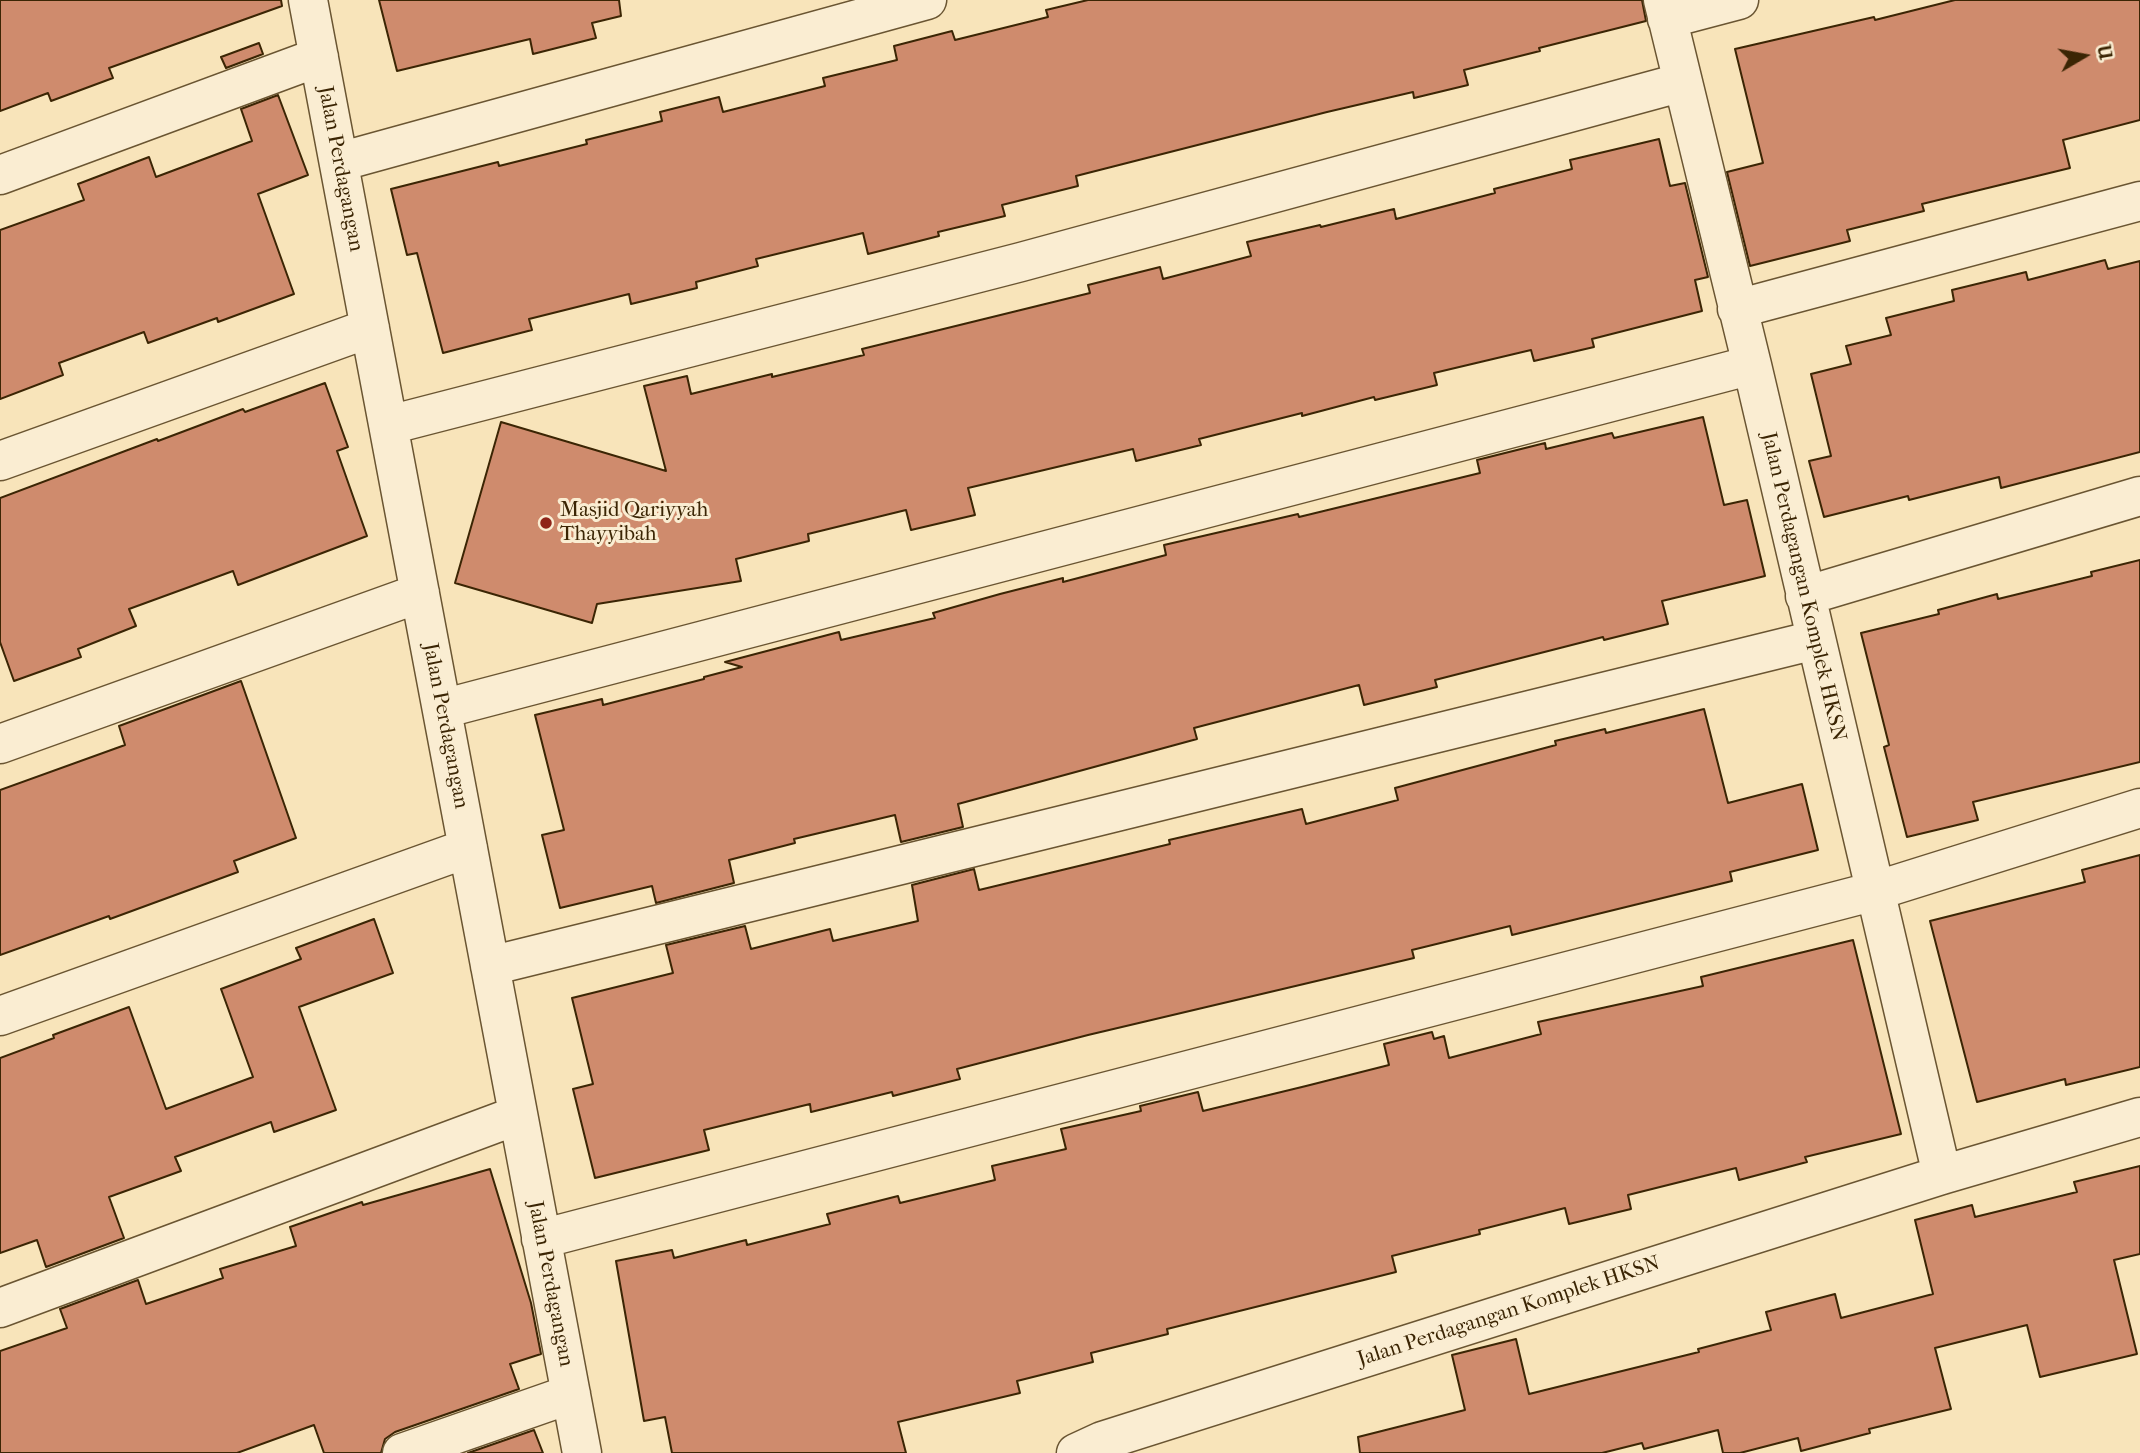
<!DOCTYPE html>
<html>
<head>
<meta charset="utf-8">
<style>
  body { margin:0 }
  #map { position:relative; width:2140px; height:1453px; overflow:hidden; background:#f8e4ba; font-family:"IM FELL French Canon",serif }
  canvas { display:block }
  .north { position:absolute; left:2049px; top:21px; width:70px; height:70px; -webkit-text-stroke:5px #faedd2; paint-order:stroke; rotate:80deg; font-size:19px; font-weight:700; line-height:28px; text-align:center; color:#3b2504 }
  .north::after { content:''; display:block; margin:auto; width:24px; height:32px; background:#3b2504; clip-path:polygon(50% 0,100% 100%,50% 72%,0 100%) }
</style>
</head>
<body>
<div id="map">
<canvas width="2140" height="1453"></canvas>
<div class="north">U</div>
</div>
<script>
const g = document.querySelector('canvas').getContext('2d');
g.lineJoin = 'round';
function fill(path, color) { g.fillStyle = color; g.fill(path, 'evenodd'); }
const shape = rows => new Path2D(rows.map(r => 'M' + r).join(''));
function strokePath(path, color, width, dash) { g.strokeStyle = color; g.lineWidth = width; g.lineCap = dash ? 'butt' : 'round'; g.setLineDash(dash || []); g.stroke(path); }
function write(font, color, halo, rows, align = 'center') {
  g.font = font + ' "IM FELL French Canon",serif'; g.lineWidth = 6; g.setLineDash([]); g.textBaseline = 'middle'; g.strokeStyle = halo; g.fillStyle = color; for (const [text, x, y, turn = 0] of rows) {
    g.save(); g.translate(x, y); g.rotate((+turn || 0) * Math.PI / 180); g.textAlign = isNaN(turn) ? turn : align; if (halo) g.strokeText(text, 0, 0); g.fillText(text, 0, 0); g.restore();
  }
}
const building = shape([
  [0,0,281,0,282,6,109,68,113,78,51,101,48,93,0,111,0,0],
  [379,0,619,0,621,16,592,23,596,38,533,54,530,39,397,71,379,0],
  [1088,0,1642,0,1646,21,1539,48,1540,51,1464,70,1468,85,1414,98,1413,92,1327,112,1076,176,1078,186,1002,205,1005,216,938,232,939,236,868,254,863,233,756,259,758,266,696,282,697,288,631,304,629,294,529,319,532,330,443,353,417,253,407,255,391,189,498,162,499,166,587,144,586,140,662,121,660,112,719,97,723,112,825,86,823,78,897,60,894,46,952,31,955,40,1048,17,1046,10,1088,0],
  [1955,0,2140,0,2140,120,2063,140,2070,168,1922,204,1924,211,1847,230,1850,241,1750,266,1727,172,1763,163,1735,49,1874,17,1875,20,1955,0],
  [259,43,263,54,226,68,221,57,259,43],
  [278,95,308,175,258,194,294,294,218,322,217,318,148,343,144,332,59,363,63,375,0,399,0,230,84,200,78,184,149,157,156,177,252,141,241,109,278,95],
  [1659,139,1670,186,1685,183,1708,277,1695,280,1702,311,1592,339,1594,347,1534,361,1531,350,1434,373,1437,385,1375,400,1374,397,1302,416,1302,413,1199,439,1201,445,1136,461,1133,449,968,488,975,515,911,530,906,510,808,534,809,541,736,559,741,581,597,604,592,623,455,583,501,422,666,471,644,386,687,376,691,394,772,374,772,377,864,355,862,349,1090,293,1088,285,1160,267,1163,279,1251,256,1247,242,1320,225,1321,227,1394,209,1396,219,1495,193,1494,189,1572,169,1570,160,1659,139],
  [2105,260,2108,269,2140,261,2140,452,2001,488,1999,477,1909,500,1908,496,1824,517,1809,461,1831,456,1811,374,1851,364,1846,346,1891,335,1886,318,1954,301,1952,290,2026,272,2028,280,2105,260],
  [325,383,348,447,337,451,367,536,238,585,233,571,129,609,136,626,78,649,81,657,14,681,0,642,0,498,157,439,158,441,243,409,245,412,325,383],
  [1703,417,1724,505,1747,500,1765,576,1662,601,1668,624,1604,640,1603,637,1435,680,1437,687,1364,705,1359,685,1194,728,1197,739,958,804,963,827,901,842,895,815,794,839,795,843,729,860,734,883,656,903,652,886,560,908,542,835,564,830,535,715,602,699,603,705,704,679,704,677,742,667,725,662,839,632,841,640,935,618,933,613,1000,594,1063,578,1063,582,1166,555,1164,545,1298,514,1299,517,1480,473,1477,460,1545,443,1546,449,1612,433,1614,438,1703,417],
  [2140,560,2140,762,1973,802,1978,820,1907,837,1884,747,1889,745,1861,633,1939,614,1938,610,1997,594,1998,599,2092,576,2091,572,2140,560],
  [241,681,296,838,234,861,238,872,110,919,109,916,0,955,0,790,125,745,119,726,241,681],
  [1704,709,1728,803,1802,784,1818,850,1730,872,1732,881,1512,935,1510,926,1412,950,1414,958,1088,1035,957,1069,960,1079,893,1096,892,1092,811,1112,810,1104,704,1130,709,1150,595,1178,573,1089,593,1084,572,998,673,973,666,945,745,926,751,949,830,929,833,941,918,921,912,885,974,869,979,890,1170,844,1169,840,1302,809,1306,824,1398,800,1395,788,1556,745,1555,741,1605,729,1606,733,1704,709],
  [2140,855,2140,1067,2066,1085,2065,1079,1977,1102,1930,921,2085,882,2082,870,2140,855],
  [374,919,393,973,299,1007,336,1110,274,1132,271,1122,175,1157,181,1171,109,1197,124,1238,46,1267,37,1240,0,1253,0,1058,54,1038,53,1035,129,1007,166,1109,253,1077,221,989,301,959,296,948,374,919],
  [1853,940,1901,1134,1805,1157,1807,1162,1739,1180,1736,1168,1628,1195,1631,1209,1569,1224,1565,1208,1479,1230,1480,1234,1392,1256,1396,1272,1167,1329,1168,1334,1091,1353,1093,1362,1017,1381,1020,1393,898,1422,906,1453,672,1453,665,1417,644,1421,616,1261,672,1250,674,1258,746,1240,747,1245,830,1224,827,1214,898,1196,900,1203,995,1180,992,1166,1066,1149,1061,1129,1141,1111,1140,1106,1198,1092,1203,1111,1306,1086,1389,1065,1384,1044,1432,1032,1434,1039,1444,1036,1449,1058,1541,1034,1538,1022,1703,986,1701,977,1853,940],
  [2140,1166,2140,1254,2114,1260,2137,1354,2040,1377,2027,1325,1935,1348,1951,1409,1869,1429,1870,1433,1801,1451,1798,1438,1740,1453,1723,1453,1718,1430,1644,1449,1642,1443,1602,1453,1360,1453,1358,1437,1465,1410,1452,1355,1516,1339,1529,1394,1699,1352,1698,1349,1771,1330,1766,1312,1835,1294,1841,1318,1933,1294,1915,1220,1972,1205,1975,1217,2077,1192,2074,1182,2140,1166],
  [490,1169,531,1303,541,1354,510,1364,519,1389,395,1432,385,1439,381,1453,324,1453,314,1425,237,1453,0,1453,0,1351,67,1328,60,1309,138,1280,146,1304,223,1278,220,1269,296,1246,290,1227,362,1202,363,1205,490,1169],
  [534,1430,543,1453,468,1453,534,1430]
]);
fill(building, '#cf8b6d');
strokePath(building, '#3b2504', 2);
const minor = shape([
  [308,0,582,1453],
  [1663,0,1752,365,1942,1175],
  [1667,19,1739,0],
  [339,162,927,0],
  [0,175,319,57],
  [1737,309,2140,201],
  [389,425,1021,262,1683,82],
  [0,461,370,328],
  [1805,596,2140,496],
  [442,709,1752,365],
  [0,744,420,593],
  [490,966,1815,640],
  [0,1016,468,848],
  [541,1239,1875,891,2140,808],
  [0,1308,518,1115],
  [402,1453,571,1394],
  [1076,1453,1102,1441,1942,1175,2140,1117]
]);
strokePath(minor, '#6a5532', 41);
strokePath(minor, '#faedd2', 38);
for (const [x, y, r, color] of [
  [546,523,7,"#8f2418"]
]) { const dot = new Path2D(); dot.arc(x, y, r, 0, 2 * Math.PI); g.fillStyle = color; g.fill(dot); strokePath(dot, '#faedd2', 2.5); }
write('21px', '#3b2504', '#faedd2', [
  ["Jalan Perdagangan",340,169,79],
  ["Jalan Perdagangan Komplek HKSN",1803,587,77],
  ["Jalan Perdagangan",445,726,79],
  ["Jalan Perdagangan",550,1284,79],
  ["Jalan Perdagangan Komplek HKSN",1509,1312,-18]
]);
write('21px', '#3b2504', '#faedd2', [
  ["Masjid Qariyyah",560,511],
  ["Thayyibah",560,535]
], 'left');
</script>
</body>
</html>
